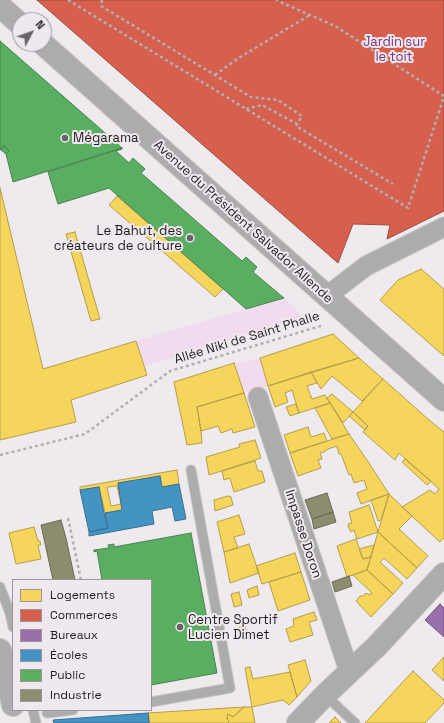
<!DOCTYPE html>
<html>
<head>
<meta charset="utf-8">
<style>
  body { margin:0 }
  #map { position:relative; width:444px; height:723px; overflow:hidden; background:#eeeaee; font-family:"Space Grotesk",sans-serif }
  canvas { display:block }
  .legend { position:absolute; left:12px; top:579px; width:140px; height:132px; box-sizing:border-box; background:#f0e8ef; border:1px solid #9c969b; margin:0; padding:5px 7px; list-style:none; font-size:12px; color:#1e1c1e }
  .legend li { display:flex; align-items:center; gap:8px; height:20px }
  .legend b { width:20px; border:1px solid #9c969b }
  .north { position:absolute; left:12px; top:12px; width:40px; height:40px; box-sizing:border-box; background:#f0e8ef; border:1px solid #9c969b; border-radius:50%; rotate:49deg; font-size:11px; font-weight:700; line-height:16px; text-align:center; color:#1e1c1e }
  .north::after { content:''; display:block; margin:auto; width:14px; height:18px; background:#676467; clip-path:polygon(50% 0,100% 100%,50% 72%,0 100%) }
</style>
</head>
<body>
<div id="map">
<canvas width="444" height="723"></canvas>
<ul class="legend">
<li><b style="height:11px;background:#f6d55c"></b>Logements</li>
<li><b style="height:11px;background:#d6604d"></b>Commerces</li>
<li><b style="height:11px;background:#9970ab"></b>Bureaux</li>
<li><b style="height:11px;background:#4393c3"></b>Écoles</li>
<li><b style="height:11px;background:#5aae61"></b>Public</li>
<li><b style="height:11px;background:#8c8c6e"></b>Industrie</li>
</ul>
<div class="north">N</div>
</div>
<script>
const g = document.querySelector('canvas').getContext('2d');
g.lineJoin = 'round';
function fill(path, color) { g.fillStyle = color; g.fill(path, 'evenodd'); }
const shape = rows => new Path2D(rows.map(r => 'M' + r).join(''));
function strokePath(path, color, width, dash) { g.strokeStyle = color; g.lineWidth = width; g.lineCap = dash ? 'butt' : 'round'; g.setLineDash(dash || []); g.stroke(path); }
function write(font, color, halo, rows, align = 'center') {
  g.font = font + ' "Space Grotesk",sans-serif'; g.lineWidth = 4; g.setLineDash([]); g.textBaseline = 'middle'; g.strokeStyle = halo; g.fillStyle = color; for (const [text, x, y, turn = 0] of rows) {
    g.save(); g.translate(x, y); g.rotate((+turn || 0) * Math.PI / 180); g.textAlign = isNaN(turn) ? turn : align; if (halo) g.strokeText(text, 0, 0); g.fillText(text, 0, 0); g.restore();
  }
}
fill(shape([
  [284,298,304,318,145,366,136,341],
  [260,358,268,386,244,393,234,363]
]), '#f2daef');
const homes = shape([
  [0,188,43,369,136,341,147,375,71,400,76,422,0,440,0,188],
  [117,196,223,289,215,297,109,205,117,196],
  [75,232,100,319,91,321,66,234,75,232],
  [421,269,444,289,444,356,380,300,398,280,421,269],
  [333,334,359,358,268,386,260,358,333,334],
  [359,358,383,379,362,401,332,376,321,389,311,372,359,358],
  [234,363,244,393,197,407,201,431,202,443,187,445,174,382,234,363],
  [311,372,317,383,307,386,312,399,325,395,330,403,299,413,292,390,285,393,288,402,275,407,268,386,311,372],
  [383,379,429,420,444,432,444,538,440,542,402,507,430,490,435,494,439,489,399,453,395,460,363,432,368,426,353,412,383,379],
  [244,393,255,427,233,433,232,429,221,433,218,426,201,431,197,407,244,393],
  [332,394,353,412,343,423,327,398,332,394],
  [330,403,349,434,332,439,315,408,330,403],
  [296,404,299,413,290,416,286,407,296,404],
  [353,412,368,426,365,430,349,416,353,412],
  [308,427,311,437,324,433,327,441,290,453,284,435,308,427],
  [349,434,367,460,389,494,361,504,357,493,367,489,364,480,354,483,351,474,349,475,341,454,339,454,337,446,328,449,324,452,320,453,322,459,318,460,321,468,298,476,290,453,349,434],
  [255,440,261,458,209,475,206,457,240,447,239,444,255,440],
  [405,459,431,481,427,485,402,462,405,459],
  [255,461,258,471,262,471,265,482,234,492,230,478,224,480,222,471,255,461],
  [177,470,179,484,162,487,160,476,118,483,122,510,105,513,99,487,80,490,80,487,177,470],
  [117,486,121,504,111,506,107,487,117,486],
  [389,494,412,516,399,529,428,556,417,568,378,532,389,494],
  [389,494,381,520,378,521,371,500,389,494],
  [228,496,231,497,233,505,215,511,214,500,228,496],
  [369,505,378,532,357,539,354,530,351,532,349,528,348,524,352,523,349,512,369,505],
  [239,515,245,534,234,537,238,548,224,552,217,522,239,515],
  [34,527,38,541,40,541,41,545,38,545,41,559,16,564,9,533,34,527],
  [378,532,417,568,407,579,384,558,380,562,403,583,393,594,367,570,378,532],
  [356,539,363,559,371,557,367,570,347,577,337,546,356,539],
  [249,544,259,573,230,583,224,552,249,544],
  [374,545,371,557,363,559,359,549,374,545],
  [295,553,301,572,262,584,256,566,295,553],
  [367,570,393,594,371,617,356,601,360,596,363,596,366,593,369,595,372,593,353,575,367,570],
  [301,572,310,600,278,611,269,582,301,572],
  [257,586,259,595,249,598,247,590,257,586],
  [239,592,242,605,234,607,231,594,239,592],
  [314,612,317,620,309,622,313,635,290,642,286,629,294,626,293,619,314,612],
  [245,625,247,634,239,636,237,628,245,625],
  [444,657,444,681,432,670,444,657],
  [305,660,311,681,297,697,288,665,305,660],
  [250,667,253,679,290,672,297,697,289,705,283,700,252,707,245,668,250,667],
  [413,671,444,700,444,703,425,723,365,723,413,671],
  [244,707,233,717,228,714,227,719,229,721,227,723,150,723,148,713,244,707],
  [244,707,252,707,255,723,227,723,229,721,227,719,228,714,233,717,244,707],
  [335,717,341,723,329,723,335,717]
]);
fill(homes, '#f6d55c');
strokePath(homes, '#b59e49', 1);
const shops = shape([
  [37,0,444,0,444,211,387,239,390,225,353,224,338,263,37,0]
]);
fill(shops, '#d6604d');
strokePath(shops, '#9f4c3f', 1);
const offices = shape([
  [440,604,444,608,444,637,425,620,440,604]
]);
fill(offices, '#9970ab');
strokePath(offices, '#745781', 1);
const schools = shape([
  [160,476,162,487,179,484,186,519,175,521,172,507,152,511,154,524,89,536,89,532,108,528,105,513,122,510,118,483,160,476],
  [99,487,104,513,108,528,89,532,80,490,99,487],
  [148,713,149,723,54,723,53,720,148,713]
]);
fill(schools, '#4393c3');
strokePath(schools, '#386f92', 1);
const public = shape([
  [0,41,96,125,122,148,13,182,6,154,9,151,4,146,0,150,0,41],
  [4,146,9,151,6,154,1,150,4,146],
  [122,148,122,149,116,151,129,163,133,158,145,169,141,173,242,261,246,257,257,267,253,272,284,298,246,309,109,188,58,204,48,172,122,148],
  [191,533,217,673,151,685,151,580,102,580,97,551,94,552,94,550,109,548,108,545,114,544,114,547,191,533]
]);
fill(public, '#5aae61');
strokePath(public, '#48824d', 1);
const industry = shape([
  [327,493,333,512,312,519,305,500,327,493],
  [333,512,336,522,314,529,312,519,333,512],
  [61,520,66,538,75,580,53,580,41,525,61,520],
  [349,576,352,586,335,592,332,582,349,576]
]);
fill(industry, '#8c8c6e');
strokePath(industry, '#6b6a56', 1);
const lane = shape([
  [0,587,10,613,13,627],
  [325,695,355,723],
  [151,702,230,688,191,470],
  [33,710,36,723],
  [47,713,73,710]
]);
const street = shape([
  [327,296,366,266,444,227],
  [258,397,349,671]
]);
const secondary = shape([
  [0,6,20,24],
  [43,44,444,400],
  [0,650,13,705],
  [298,723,325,695,377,646,444,574]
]);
strokePath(lane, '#c8c6c8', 11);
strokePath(street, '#c8c6c8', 21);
strokePath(secondary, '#c8c6c8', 24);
strokePath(shape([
  [68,0,408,208,444,96,335,26,276,0],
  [102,0,101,6,251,97,278,100,302,116,296,126,393,184],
  [215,75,237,59,310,15],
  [246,109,262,105,297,124],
  [0,455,85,434,170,371,324,325],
  [68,518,81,580]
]), '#b2afb2', 2.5, [3, 3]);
strokePath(lane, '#adacad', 9);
strokePath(street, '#adacad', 19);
strokePath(secondary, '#adabad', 22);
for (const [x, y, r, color] of [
  [65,138,4,"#676467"],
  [190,238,4,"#676467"],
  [180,627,4,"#676467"]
]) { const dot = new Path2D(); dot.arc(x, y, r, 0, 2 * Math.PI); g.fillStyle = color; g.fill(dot); strokePath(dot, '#f0e8ef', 1.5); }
write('13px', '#7c3576', '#f0e8ef', [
  ["Jardin sur",394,42],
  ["le toit",394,57]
]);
write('13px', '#1e1c1e', '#f0e8ef', [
  ["Mégarama",73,138],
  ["Le Bahut, des",182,231,"right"],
  ["créateurs de culture",182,246,"right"],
  ["Centre Sportif",188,620],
  ["Lucien Dimet",188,635]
], 'left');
write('13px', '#1e1c1e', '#f0e8ef', [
  ["Avenue du Président Salvador Allende",243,222,42],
  ["Allée Niki de Saint Phalle",247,338,-17],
  ["Impasse Doron",303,534,72]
]);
</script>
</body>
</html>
